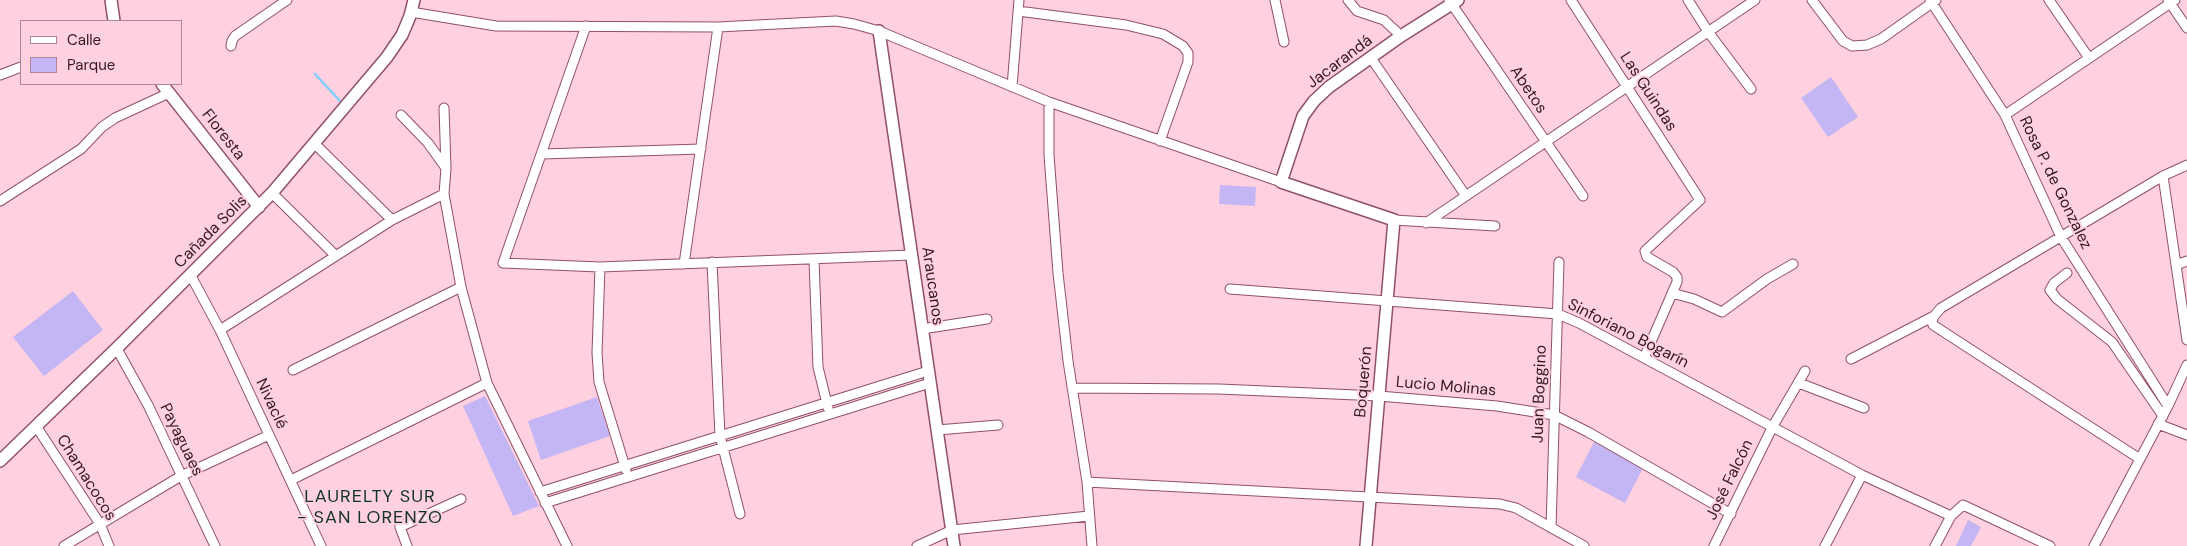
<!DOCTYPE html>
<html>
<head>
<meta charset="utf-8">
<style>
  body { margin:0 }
  #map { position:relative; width:2187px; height:546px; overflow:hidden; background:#fed0e0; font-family:"DM Sans",sans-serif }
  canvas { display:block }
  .legend { position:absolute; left:20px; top:20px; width:162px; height:65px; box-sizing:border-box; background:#fed0e0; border:1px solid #ad8794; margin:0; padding:6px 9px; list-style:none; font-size:15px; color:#341923 }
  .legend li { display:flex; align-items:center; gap:10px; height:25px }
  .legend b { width:25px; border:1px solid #ad8794 }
</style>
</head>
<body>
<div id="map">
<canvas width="2187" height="546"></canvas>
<ul class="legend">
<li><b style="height:6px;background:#fff"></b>Calle</li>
<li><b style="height:14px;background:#c4b5f4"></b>Parque</li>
</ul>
</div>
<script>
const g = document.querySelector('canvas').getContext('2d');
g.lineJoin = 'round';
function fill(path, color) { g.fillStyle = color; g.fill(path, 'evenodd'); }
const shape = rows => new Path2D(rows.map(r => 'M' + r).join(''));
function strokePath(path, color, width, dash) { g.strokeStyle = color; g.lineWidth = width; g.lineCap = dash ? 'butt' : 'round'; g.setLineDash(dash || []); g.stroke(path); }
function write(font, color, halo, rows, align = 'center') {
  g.font = font + ' "DM Sans",sans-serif'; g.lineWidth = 4; g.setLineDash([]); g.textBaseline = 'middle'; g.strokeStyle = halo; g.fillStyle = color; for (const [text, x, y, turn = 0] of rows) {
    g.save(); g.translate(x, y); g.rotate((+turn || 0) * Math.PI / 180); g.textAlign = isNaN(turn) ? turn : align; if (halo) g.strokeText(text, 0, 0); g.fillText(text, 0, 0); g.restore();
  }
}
fill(shape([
  [1831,77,1858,117,1828,137,1801,98],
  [1220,185,1256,187,1255,206,1219,204],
  [73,291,103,330,44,376,13,337],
  [485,396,539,506,513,516,463,406],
  [597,397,610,436,541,460,528,421],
  [1594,442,1643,468,1625,503,1576,477],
  [1968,520,1981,527,1971,546,1956,546]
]), '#c4b5f4');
strokePath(shape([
  [315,74,340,101]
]), '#7fcffd', 2.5);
const minor = shape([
  [1275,0,1284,42],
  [1348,0,1357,11,1384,20,1401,36],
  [1449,0,1583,196],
  [1571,0,1700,200,1645,251,1647,257,1673,272,1677,277,1677,282,1644,358],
  [1688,0,1709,33,1751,89],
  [1812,0,1843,41,1852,46,1867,45,1881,39,1936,0],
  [1930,0,2005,115,2061,237,2168,406],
  [2049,0,2089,58],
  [2168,0,2187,28],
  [1018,11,1126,25,1163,34,1183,46,1188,53,1188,62,1160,141],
  [411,12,496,26,718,27,836,21,854,24,879,31,1049,102,1281,182],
  [586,26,503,263,600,267,911,255],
  [231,46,232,41,235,36,287,0],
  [1371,58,1466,196],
  [0,75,21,67],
  [1012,87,1019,0],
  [1049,102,1049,155,1058,273,1068,361,1087,482,1092,546],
  [444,108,446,168,444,194,461,287,487,383,567,546],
  [401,115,428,143,446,168],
  [2005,115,2175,0],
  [314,143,392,220],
  [542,154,701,149],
  [2163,176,2187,340],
  [272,193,336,256],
  [0,201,81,149,102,127,115,118,169,93],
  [1394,220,1495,226],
  [1426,223,1755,0],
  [814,260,818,367,828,408],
  [712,262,720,436,740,514],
  [684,264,718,27],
  [2176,265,2187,261],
  [600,267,597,353,599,382,626,470],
  [2067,273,2054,283,2050,290,2057,299,2112,342,2163,416],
  [191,276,220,330,321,546],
  [1230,289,1558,314,1579,323,1862,475,1951,516],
  [1672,293,1694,299,1722,312,1767,279,1793,264],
  [922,329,987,319],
  [220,330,392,220,444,194],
  [117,349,148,405,215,546],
  [1851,359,1934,316],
  [293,370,461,287],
  [1799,383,1864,408],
  [1072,388,1219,389,1379,396,1497,406,1554,415,1588,432,1731,514],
  [2158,424,2187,435],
  [36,426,100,524,109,546],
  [937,430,998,425],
  [2140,459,1933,325,1932,321,1934,316,1941,308,2163,176,2187,165],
  [291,480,487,383],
  [1087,482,1500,504,1516,508,1584,546],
  [540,492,928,371],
  [545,503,930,383],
  [1551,528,1559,262],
  [64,546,181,476,269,435],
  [407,546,400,527,461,499],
  [917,546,952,530,1089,516],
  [1714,546,1773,426,1805,371],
  [1825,546,1862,475],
  [1935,546,1951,516,1963,505,2050,546],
  [2094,546,2168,406,2187,365]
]);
const tertiary = shape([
  [111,0,114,21],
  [879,31,954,546],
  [162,84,259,207],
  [0,461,121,344,272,193,387,57,402,35,410,16,414,0],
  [1366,546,1394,220,1281,182,1303,116,1314,101,1329,87,1401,36,1458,0]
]);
strokePath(minor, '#90506a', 11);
strokePath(tertiary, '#90506a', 14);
strokePath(minor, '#fff', 9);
strokePath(tertiary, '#fff', 11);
write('16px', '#341923', '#fed0e0', [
  ["Jacarandá",1340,62,-37],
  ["Abetos",1528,90,56],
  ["Las Guindas",1648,92,57],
  ["Floresta",223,135,52],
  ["Rosa P. de Gonzalez",2055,183,64],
  ["Cañada Solis",211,232,-45],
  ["Araucanos",932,286,82],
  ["Sinforiano Bogarín",1628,334,27],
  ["Boquerón",1364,382,-85],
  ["Lucio Molinas",1446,387,5],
  ["Juan Boggino",1540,394,-88],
  ["Nivaclé",271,404,65],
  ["Payaguaes",181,440,64],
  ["Chamacocos",86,478,58],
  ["José Falcón",1730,480,-64]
]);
g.letterSpacing = '1px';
write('18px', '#113129', '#fed0e0', [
  ["LAURELTY SUR",370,497],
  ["- SAN LORENZO",370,518]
]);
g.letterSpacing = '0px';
</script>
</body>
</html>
